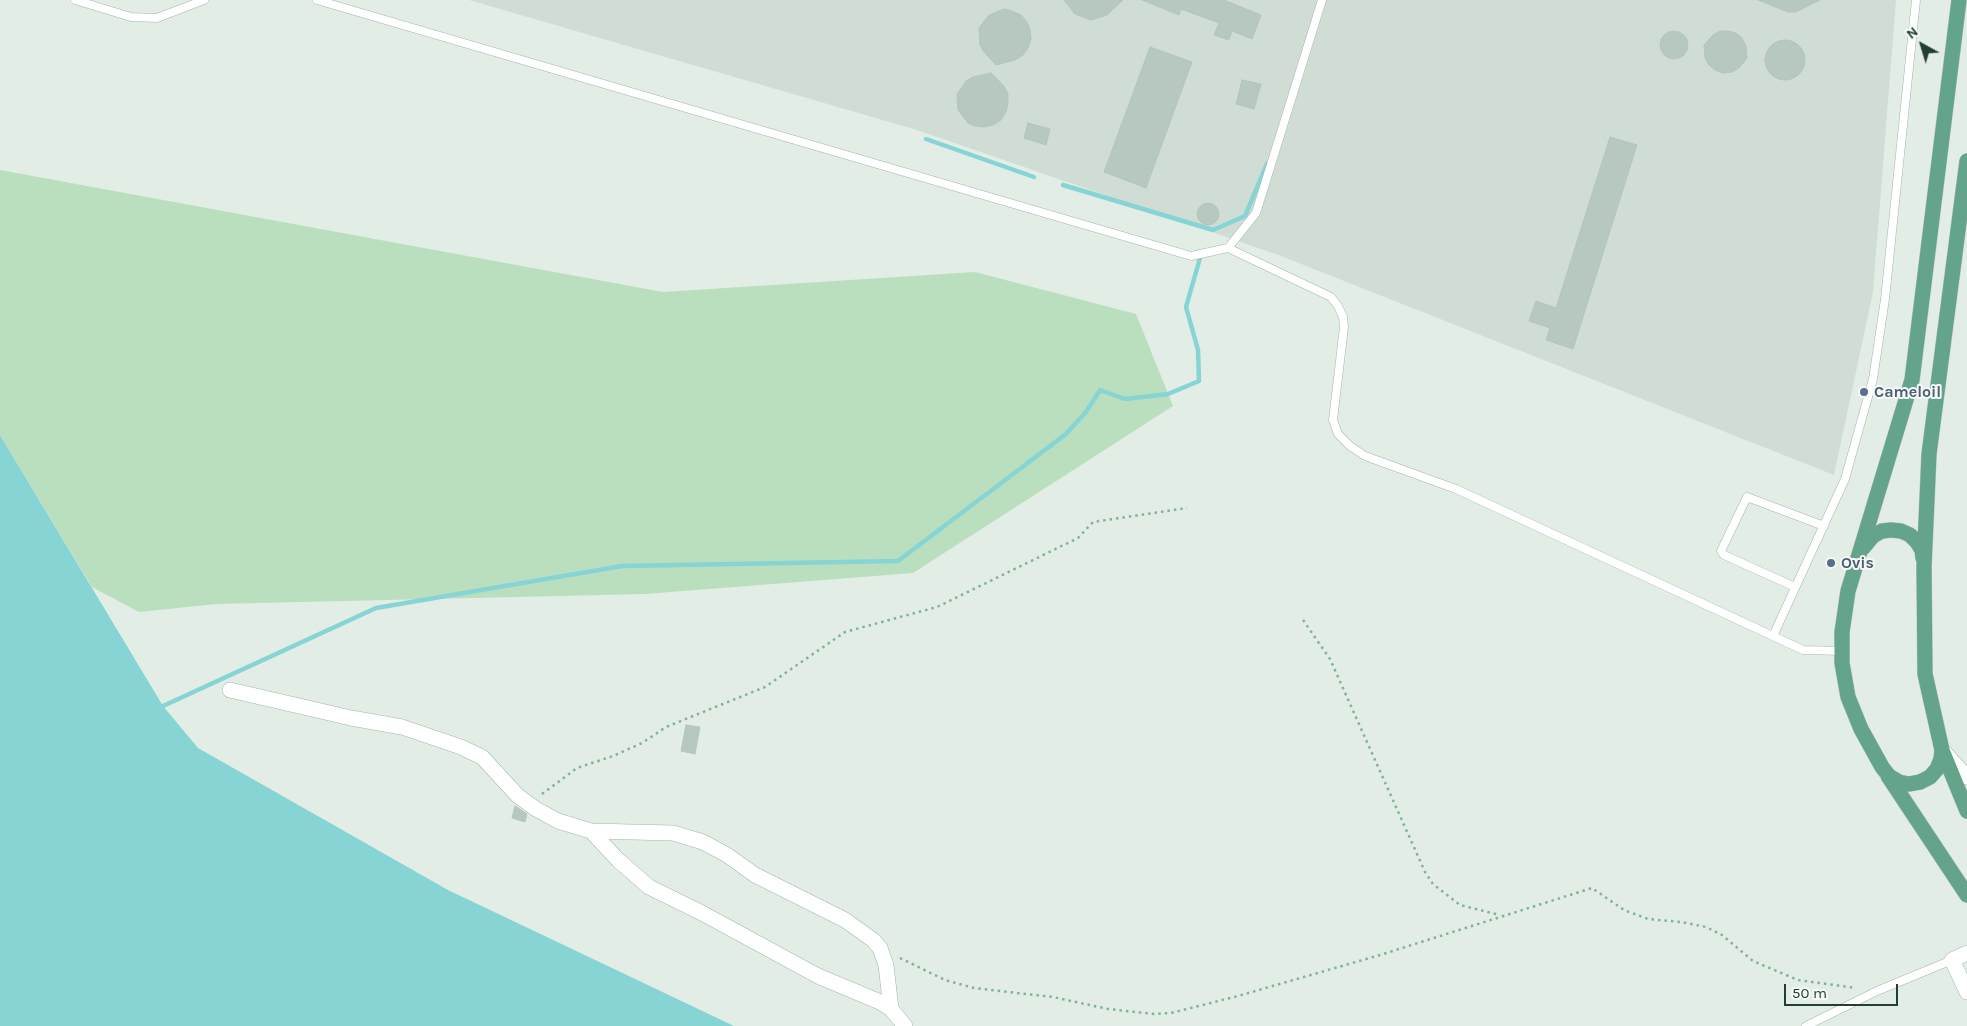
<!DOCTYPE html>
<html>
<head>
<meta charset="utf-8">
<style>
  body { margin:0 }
  #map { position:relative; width:1967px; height:1026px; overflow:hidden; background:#e2ede6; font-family:Karla,sans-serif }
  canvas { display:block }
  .north { position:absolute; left:1897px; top:20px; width:50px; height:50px; -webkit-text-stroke:4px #f3f9f5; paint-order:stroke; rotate:321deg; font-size:14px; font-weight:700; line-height:20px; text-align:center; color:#213f32 }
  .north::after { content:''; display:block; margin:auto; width:18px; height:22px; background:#213f32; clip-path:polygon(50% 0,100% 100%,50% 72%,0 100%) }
  .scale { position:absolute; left:1784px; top:984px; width:114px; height:22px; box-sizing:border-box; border:2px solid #213f32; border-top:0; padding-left:6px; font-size:15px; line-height:18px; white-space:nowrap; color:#213f32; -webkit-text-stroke:4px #f3f9f5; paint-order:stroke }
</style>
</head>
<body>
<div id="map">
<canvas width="1967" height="1026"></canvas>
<div class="north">N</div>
<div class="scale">50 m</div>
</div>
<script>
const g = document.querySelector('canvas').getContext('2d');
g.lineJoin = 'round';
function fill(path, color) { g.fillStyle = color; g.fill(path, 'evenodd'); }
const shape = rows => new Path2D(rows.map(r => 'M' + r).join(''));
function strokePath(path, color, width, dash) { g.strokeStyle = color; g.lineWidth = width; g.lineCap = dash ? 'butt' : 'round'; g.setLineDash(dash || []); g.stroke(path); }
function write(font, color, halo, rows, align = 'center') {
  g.font = font + ' Karla,sans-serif'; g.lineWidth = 4; g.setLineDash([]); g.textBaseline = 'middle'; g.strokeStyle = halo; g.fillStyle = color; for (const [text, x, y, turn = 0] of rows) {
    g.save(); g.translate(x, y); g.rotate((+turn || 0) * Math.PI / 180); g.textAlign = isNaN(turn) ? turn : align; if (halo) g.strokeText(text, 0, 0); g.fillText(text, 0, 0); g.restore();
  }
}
fill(shape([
  [469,0,1896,0,1873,292,1834,475,1281,256,917,130]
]), '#d0ddd5');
fill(shape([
  [0,170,663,292,975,272,1136,314,1173,406,913,573,645,594,216,604,139,612,92,587,0,435]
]), '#badfbe');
fill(shape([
  [0,435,163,706,198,748,448,890,734,1026,0,1026]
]), '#87d4d4');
strokePath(shape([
  [926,139,1034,177],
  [1063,185,1213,230,1245,216,1267,164],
  [163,706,376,608,622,566,898,561,1066,434,1086,412,1100,390,1125,399,1168,394,1199,381,1198,350,1186,307,1200,258]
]), '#87d4d4', 4.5);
const building = shape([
  [1064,0,1123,0,1107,15,1091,20,1075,14,1064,0],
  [1142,0,1224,0,1261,15,1252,39,1232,31,1229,40,1214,35,1219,23,1181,9,1179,15,1142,0],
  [1758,0,1820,0,1796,12,1788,12,1758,0],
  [1004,9,1012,11,1021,15,1027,22,1030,30,1031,39,1028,48,1023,55,1015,60,996,65,984,52,980,45,979,28,989,15,1004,9],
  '1660 45a14 14 0 1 1 28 0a14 14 0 1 1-28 0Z',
  [1720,31,1728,31,1736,33,1742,38,1746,46,1747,58,1739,68,1732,72,1723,73,1715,70,1709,65,1705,58,1704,45,1713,35,1720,31],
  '1765 60a20 20 0 1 1 40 0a20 20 0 1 1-40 0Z',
  [1150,47,1192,62,1146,188,1104,172,1150,47],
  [991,73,1004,86,1008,94,1008,103,1006,112,1001,120,993,125,984,127,975,126,968,123,958,110,957,94,966,81,973,77,991,73],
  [1242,80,1261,84,1254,109,1236,104,1242,80],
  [1028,123,1050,129,1046,145,1024,138,1028,123],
  [1610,137,1637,145,1573,349,1546,340,1550,328,1529,321,1536,301,1556,308,1610,137],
  '1197 214a11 11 0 1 1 22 0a11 11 0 1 1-22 0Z',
  [686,725,700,727,695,754,681,751,686,725],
  [515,806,527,814,525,822,512,818,515,806]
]);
fill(building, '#b7c8bf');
strokePath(building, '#b4c7bc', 1);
const service = shape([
  [75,0,131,17,157,18,204,0],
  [317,0,1191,256,1228,248,1256,213,1322,0],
  [1228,248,1331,297,1338,306,1343,317,1344,327,1333,420,1338,434,1350,446,1365,456,1456,489,1803,650,1842,651],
  [1795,587,1724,555,1721,551,1747,497,1824,526],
  [1773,636,1845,479,1873,379,1885,299,1916,0],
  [1806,1026,1877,991,1952,960]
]);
const minor = shape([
  [230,690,351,718,402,727,461,747,482,757,518,796,536,809,558,821,591,831,673,833,703,842,727,855,755,875,845,920,873,940,880,948,886,965,891,1009],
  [1943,751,1967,777],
  [591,831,618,860,649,887,702,913,818,976,880,1002,891,1009,905,1026],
  [1967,953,1952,960,1967,992]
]);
const primary = shape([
  [1959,0,1912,380,1848,591,1842,632,1842,663,1848,697,1861,729,1882,767,1889,776,1899,782,1909,784,1920,782,1930,777,1937,769,1941,759,1942,750,1925,674,1924,567,1929,454,1967,161],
  [1863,548,1873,536,1882,531,1891,530,1901,531,1910,535,1917,542,1922,550,1923,558],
  [1942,750,1967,811],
  [1888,776,1967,895]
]);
strokePath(service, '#a4b5ac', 9);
strokePath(minor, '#a4b5ac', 16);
strokePath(primary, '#c1c9c6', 16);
strokePath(shape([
  [1303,620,1330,659,1425,872,1433,884,1460,905,1500,915],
  [542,794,577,768,613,756,642,743,666,727,765,687,845,632,937,607,1078,538,1093,522,1187,508],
  [900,958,945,980,974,988,1053,997,1108,1009,1154,1014,1171,1013,1238,996,1380,955,1592,888,1624,910,1648,919,1681,922,1706,927,1722,935,1753,961,1798,980,1856,988]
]), '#81b29b', 2.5, [2.5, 4]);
strokePath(service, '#fff', 8);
strokePath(minor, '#fff', 15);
strokePath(primary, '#64a48b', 15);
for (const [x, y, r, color] of [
  [1864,392,5,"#5c6f8a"],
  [1831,563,5,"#5c6f8a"]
]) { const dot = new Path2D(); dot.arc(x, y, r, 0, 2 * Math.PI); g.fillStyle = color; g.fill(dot); strokePath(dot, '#f3f9f5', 2); }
write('bold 16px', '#4e5e75', '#f3f9f5', [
  ["Cameloil",1874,392],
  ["Ovis",1841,563]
], 'left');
</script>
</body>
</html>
